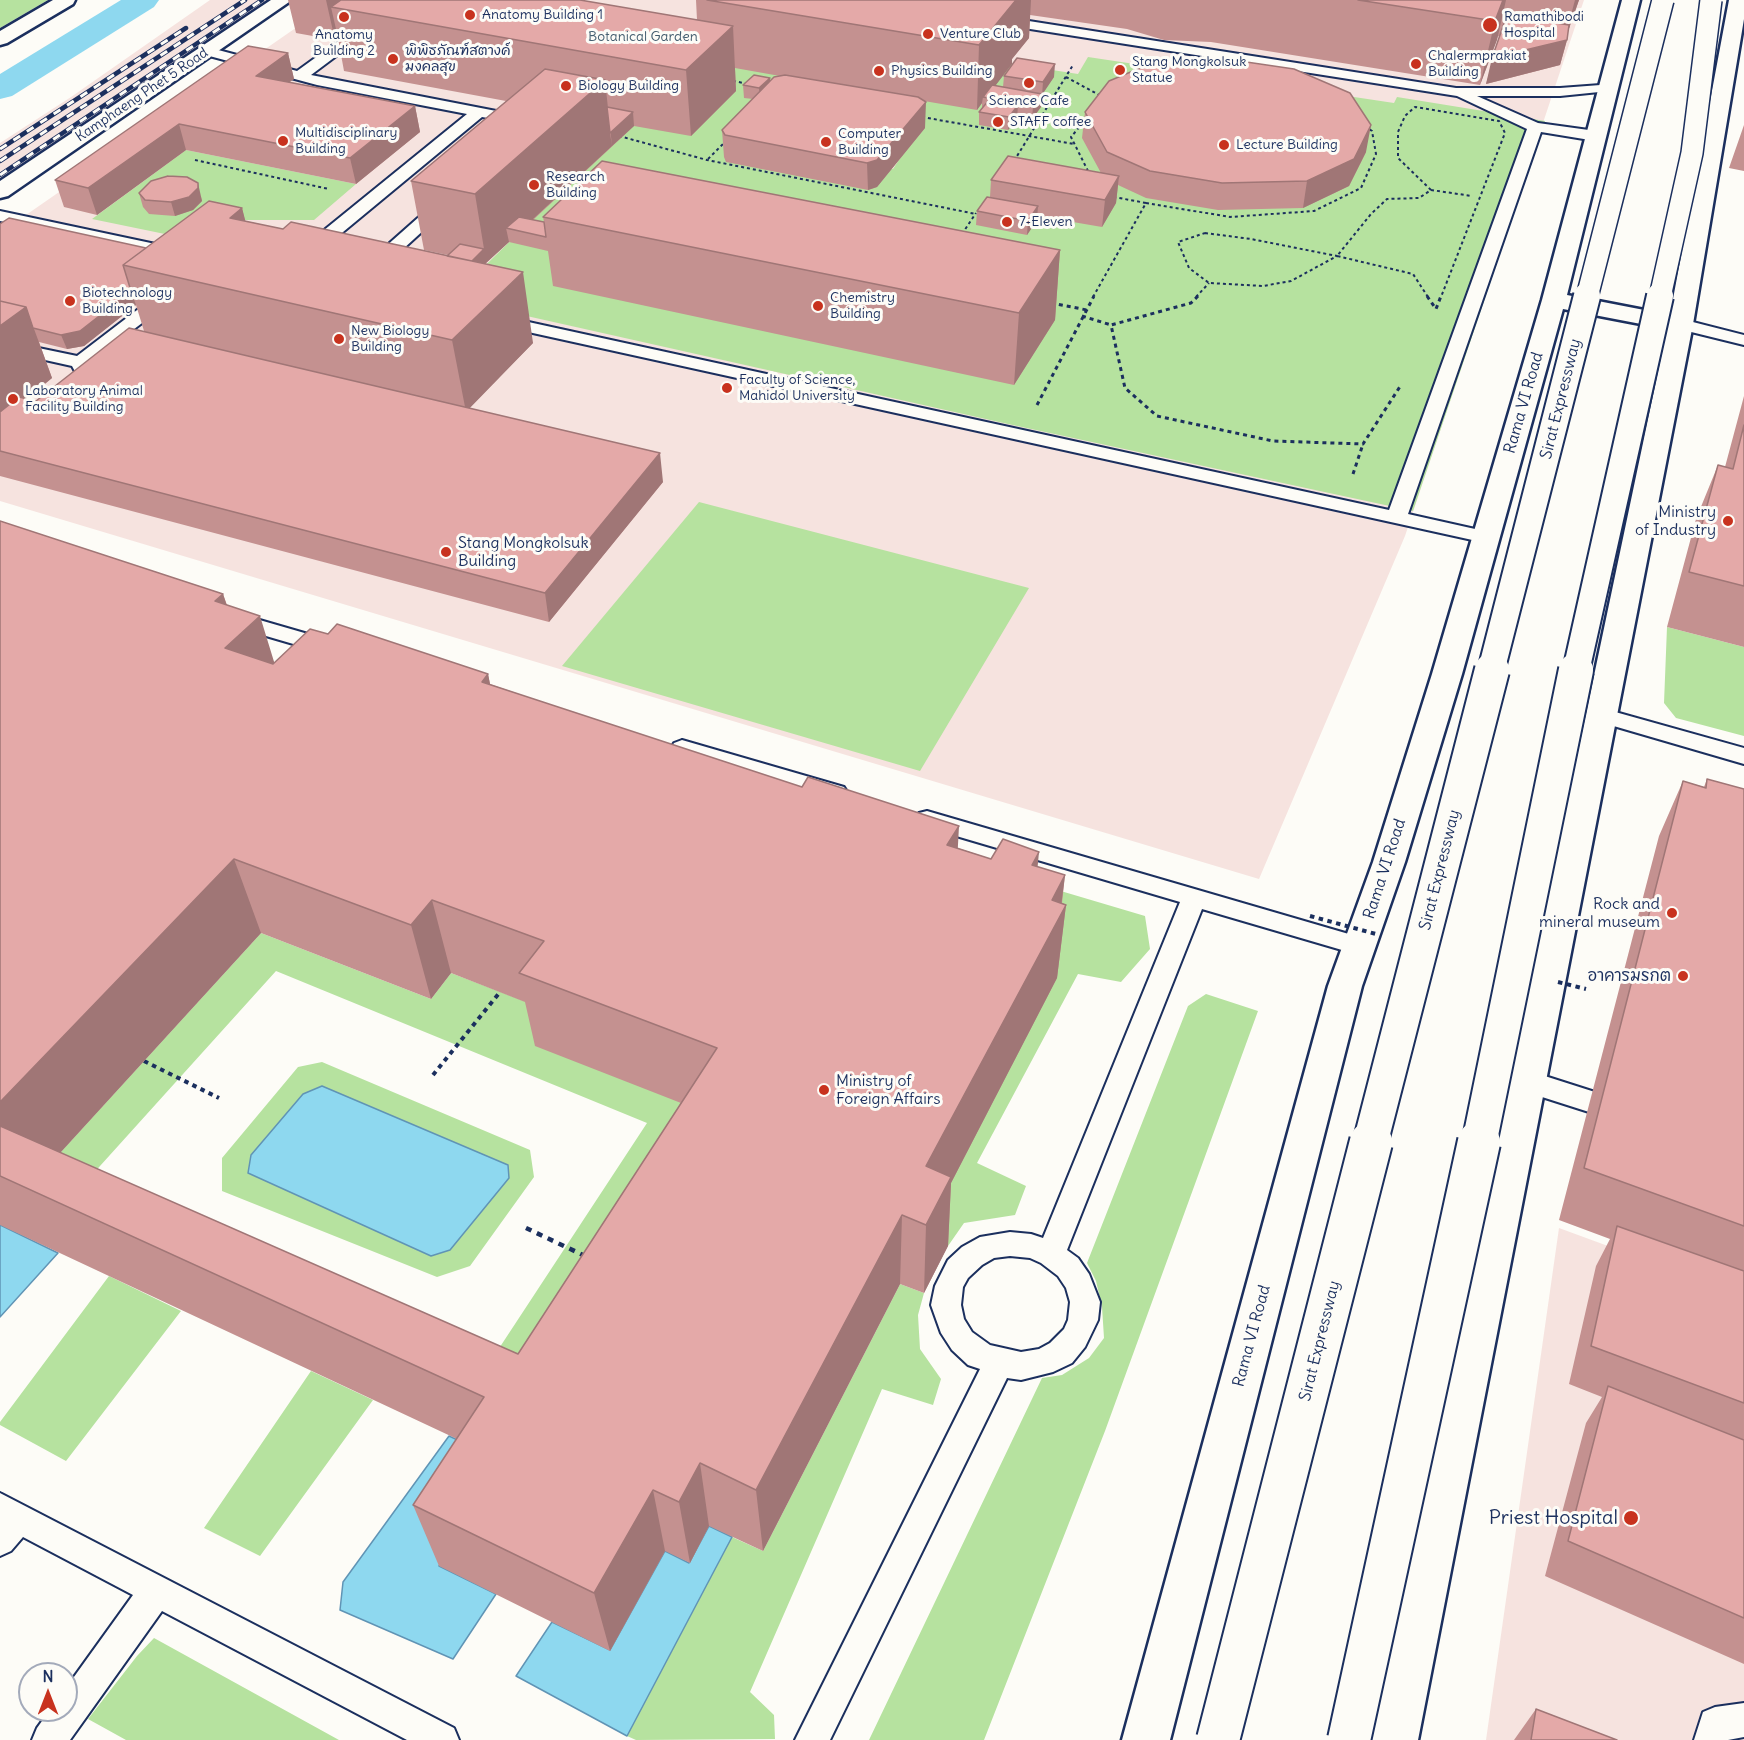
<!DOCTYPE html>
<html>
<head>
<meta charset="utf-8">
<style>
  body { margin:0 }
  #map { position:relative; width:1744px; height:1740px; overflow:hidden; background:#fdfcf7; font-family:Delius,sans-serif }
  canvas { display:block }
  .north { position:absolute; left:18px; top:1662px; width:60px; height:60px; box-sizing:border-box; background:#fdfcf7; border:2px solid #a3aaba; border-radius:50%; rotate:0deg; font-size:16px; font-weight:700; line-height:24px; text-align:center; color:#1b2f5e }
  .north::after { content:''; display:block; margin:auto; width:21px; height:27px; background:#c8321e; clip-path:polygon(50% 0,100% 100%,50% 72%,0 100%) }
</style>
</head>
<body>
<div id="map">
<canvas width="1744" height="1740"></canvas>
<div class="north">N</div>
</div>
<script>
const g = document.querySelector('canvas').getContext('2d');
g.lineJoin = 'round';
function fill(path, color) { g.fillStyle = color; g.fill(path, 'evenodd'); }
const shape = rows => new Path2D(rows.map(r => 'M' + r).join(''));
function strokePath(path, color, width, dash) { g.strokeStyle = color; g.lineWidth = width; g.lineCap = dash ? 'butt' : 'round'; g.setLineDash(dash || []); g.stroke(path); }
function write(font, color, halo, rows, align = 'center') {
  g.font = font + ' Delius,"Playpen Sans Thai",sans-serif'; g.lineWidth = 6; g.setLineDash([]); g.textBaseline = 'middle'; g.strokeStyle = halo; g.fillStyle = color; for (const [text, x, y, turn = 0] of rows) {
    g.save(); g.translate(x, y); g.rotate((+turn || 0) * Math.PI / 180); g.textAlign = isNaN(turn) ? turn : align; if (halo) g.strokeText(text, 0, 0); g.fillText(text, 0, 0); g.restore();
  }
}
fill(shape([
  [210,0,271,0,0,183,0,143,71,97],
  [336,0,1584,0,1405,536,1259,879,0,501,0,233],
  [1559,1228,1744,1296,1744,1740,1486,1740]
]), '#f6e3df');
fill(shape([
  [0,0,48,0,0,28],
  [1088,57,1394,103,1397,97,1545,121,1413,511,1008,424,451,299,633,121,700,62,1007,63,1078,74],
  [922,125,893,169,746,143],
  [186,150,356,184,314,220,224,220,194,240,92,219],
  [699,502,1029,588,920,771,562,666],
  [1667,627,1744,647,1744,736,1676,718,1664,703],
  [899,843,1145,916,1150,949,1121,982,1078,974,977,1163,1026,1186,1015,1215,964,1223,948,1246,924,1236],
  [261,933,431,999,451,973,558,1014,725,1120,626,1275,471,1391,647,1123,276,971,63,1207,26,1190],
  [1206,994,1258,1011,1105,1431,984,1740,869,1740,1042,1378,1062,1375,1089,1358,1104,1338,1102,1307,1096,1281,1087,1263,1188,1006],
  [322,1062,530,1150,534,1177,470,1266,437,1277,222,1191,222,1158,298,1067],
  [109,1276,181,1311,66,1461,0,1425,0,1422],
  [900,1284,924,1293,918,1315,920,1349,941,1379,933,1405,882,1389,750,1692,774,1715,775,1739,636,1740,627,1736,732,1537,763,1551],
  [311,1371,373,1400,260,1556,204,1528],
  [154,1638,339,1740,126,1740,88,1719,137,1656]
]), '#b6e29f');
const water = shape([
  [322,1086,508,1165,509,1178,450,1250,431,1256,248,1173,251,1155,303,1094,322,1086],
  [0,1225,58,1253,0,1317,0,1225],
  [449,1436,505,1462,439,1566,496,1594,453,1659,340,1610,343,1582,449,1436],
  [709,1526,732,1537,627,1736,516,1676,552,1622,610,1650,665,1551,689,1563,709,1526]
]);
fill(water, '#8ed8ef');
strokePath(water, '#6094b5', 1.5);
fill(shape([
  [121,0,159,0,154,7,12,96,0,99,0,74,121,0]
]), '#8ed8ef');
const lane = shape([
  [395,0,411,0,311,75,522,116,529,120,522,124,482,117,314,256,302,256,300,252,302,248,467,114,317,85,202,54,200,51,207,47,297,71,395,0],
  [997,16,1456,88,1560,88,1614,84,1616,87,1609,91,1560,96,1477,96,1538,123,1596,131,1604,136,1596,141,1541,132,1408,514,1493,533,1496,537,1493,541,1486,543,501,326,495,325,492,321,495,317,501,316,1389,510,1527,129,1457,96,992,23,990,20,997,16],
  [443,199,449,201,451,204,449,207,379,271,367,271,365,267,367,263,437,201,443,199],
  [0,211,179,249,187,254,179,259,0,221,0,211],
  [164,293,170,294,173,298,170,302,89,363,93,373,90,377,78,377,72,366,0,350,0,340,77,356,158,294,164,293],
  [1681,319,1744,335,1744,345,1675,328,1672,324,1675,320,1681,319],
  [232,612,339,643,342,648,339,653,331,655,225,624,222,619,225,614,232,612],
  [1601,708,1744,748,1744,764,1593,720,1590,715,1593,710,1601,708],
  [682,740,844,787,848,793,844,799,836,801,674,753,671,748,674,743,682,740],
  [927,811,1359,937,1368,939,1371,946,1368,953,1359,955,1202,909,1067,1250,1078,1258,1089,1274,1100,1302,1098,1320,1085,1347,1072,1363,1053,1372,1021,1380,1007,1378,830,1740,795,1740,980,1369,968,1365,952,1350,941,1333,931,1305,935,1286,948,1260,962,1247,980,1237,1010,1232,1031,1234,1043,1238,1180,902,919,825,915,819,919,813,927,811],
  [1010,1256,1030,1258,1041,1263,1058,1276,1066,1288,1070,1302,1068,1320,1064,1329,1050,1343,1039,1349,1021,1352,990,1345,972,1332,964,1319,961,1305,963,1287,968,1278,982,1265,994,1258,1010,1256],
  [1526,1070,1598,1093,1602,1101,1598,1109,1589,1112,1517,1089,1513,1081,1517,1073,1526,1070],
  [0,1493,454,1728,459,1740,407,1740,162,1611,70,1740,32,1740,37,1728,50,1710,66,1710,66,1688,133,1595,23,1537,11,1551,0,1556,0,1493],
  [1744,1703,1744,1737,1728,1740,1694,1740,1703,1712,1715,1707,1744,1703]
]);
const secondary = shape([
  [53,0,75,0,73,4,7,43,0,45,0,31,53,0],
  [271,0,292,0,8,196,0,198,0,181,271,0],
  [1622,0,1640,0,1567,295,1670,315,1729,0,1744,0,1744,19,1693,324,1418,1740,1370,1740,1667,329,1563,309,1462,674,1405,862,1362,986,1170,1740,1122,1740,1328,986,1373,862,1432,674,1542,300,1622,0]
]);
strokePath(lane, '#1b2f5e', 4);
strokePath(secondary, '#1b2f5e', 5);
strokePath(shape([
  [1066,77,1101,96],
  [733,81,749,84],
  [922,117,1074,144],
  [1087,118,1071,137,1090,175],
  [619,136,707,160,976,214],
  [708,159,726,141],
  [195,160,329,189],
  [1014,161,1073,65],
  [1431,190,1472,196],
  [1146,203,1230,217,1314,211,1361,188,1376,154,1372,131,1366,127],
  [1205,233,1251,239,1337,256,1291,281,1263,286,1209,283,1189,268,1178,242,1205,233],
  [962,234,976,213],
  [1093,297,1146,203,1114,197],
  [1196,297,1209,283],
  [1428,297,1413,274,1337,256,1371,214,1387,199,1419,198,1431,190,1398,158,1398,132,1405,116,1415,107,1499,121,1505,133,1441,297]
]), '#1b2f5e', 2, [3, 3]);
strokePath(shape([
  [1198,296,1191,303,1111,325,1125,388,1157,416,1273,441,1363,444,1401,385],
  [1427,296,1436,309,1441,296],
  [1051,303,1087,310],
  [1082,316,1111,325],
  [1037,405,1094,296],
  [1353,474,1363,444]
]), '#1b2f5e', 3, [4, 4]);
strokePath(shape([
  [144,1061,219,1098],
  [433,1075,500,992]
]), '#1b2f5e', 4, [4.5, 4.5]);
strokePath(shape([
  [526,1228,585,1256]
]), '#1b2f5e', 4.5, [6, 6]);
fill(lane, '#fdfcf7');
fill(secondary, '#fdfcf7');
const rail = shape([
  [0,149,186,28],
  [0,161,245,0],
  [0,175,262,0]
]);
strokePath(rail, '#1b2f5e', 4.5);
strokePath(rail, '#fdfcf7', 3, [8]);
const highwayBridgeFar3 = shape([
  [1587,297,1663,0],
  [1660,297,1692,153,1711,0]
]);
const highwayBridgeFar2 = shape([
  [1491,671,1587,296],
  [1576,671,1660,296]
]);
const highwayBridgeFar1 = shape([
  [1370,1144,1492,670],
  [1479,1144,1576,670]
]);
const highwayBridge = shape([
  [1218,1740,1371,1142],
  [1349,1740,1479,1142]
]);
strokePath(highwayBridgeFar3, '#1b2f5e', 24, []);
strokePath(highwayBridgeFar2, '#1b2f5e', 30, []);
strokePath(highwayBridgeFar1, '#1b2f5e', 38, []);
strokePath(highwayBridge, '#1b2f5e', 46, []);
strokePath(shape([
  [1310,916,1376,934],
  [1558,982,1586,989]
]), '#1b2f5e', 4, [4.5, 4.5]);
strokePath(highwayBridgeFar3, '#fdfcf7', 21);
strokePath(highwayBridgeFar2, '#fdfcf7', 26);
strokePath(highwayBridgeFar1, '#fdfcf7', 34);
strokePath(highwayBridge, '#fdfcf7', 42);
fill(shape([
  [288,0,580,0,697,20,696,0,1579,0,1568,31,1567,40,1560,65,1486,84,1500,37,1498,36,1480,85,1211,42,1164,40,1127,29,1030,15,1029,38,1012,59,995,86,1003,87,1004,76,1054,77,1041,95,1041,107,1032,119,1018,117,1017,119,1008,130,979,125,979,112,982,109,982,103,977,110,924,101,925,128,877,187,868,190,726,162,724,157,722,130,753,99,744,98,743,85,770,78,770,82,780,76,735,68,736,91,691,136,634,126,533,220,544,222,543,217,1060,250,1055,320,1014,385,553,286,548,251,509,242,485,264,533,343,469,408,663,482,549,622,0,476,0,224,146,248,242,208,245,221,283,229,447,256,448,255,424,250,411,181,506,101,344,71,338,38,335,40,296,33],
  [136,305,144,331,36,401,27,399,52,378,39,342,67,349,84,346],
  [288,53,294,79,289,82,415,106,420,132,356,184,186,150,97,215,64,207,55,180],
  [1085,112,1366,152,1349,186,1303,208,1218,210,1146,198,1118,185,1116,203,1102,227,1038,216,1037,220,1027,235,976,225,977,211,990,197,991,180,1101,173,1082,138],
  [1744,125,1744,171,1729,168],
  [139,193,201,197,202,201,193,210,175,216,149,214,143,207],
  [1744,396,1744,647,1667,627,1696,519,1718,465,1725,467],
  [0,521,223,594,227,605,274,663,328,634,488,674,490,684,958,848,991,859,1038,867,1065,875,1062,903,1066,905,1057,978,951,1183,948,1246,924,1293,900,1284,763,1551,709,1526,690,1563,665,1551,610,1651,439,1566,413,1505,457,1439,0,1225],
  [261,933,431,999,451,973,525,1002,535,1046,681,1103,518,1354,60,1153],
  [1707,779,1744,789,1744,1664,1545,1576,1586,1423,1602,1397,1569,1384,1596,1266,1610,1239,1559,1220,1659,836,1683,781,1704,787],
  [1536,1709,1617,1740,1514,1740]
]), '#c49190');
fill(shape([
  [326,0,391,0,331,7,338,38,335,40],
  [1014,0,1031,0,1029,38,1012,59,1012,64,986,98,983,97,982,103,977,110,979,45],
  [1503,0,1506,0,1497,40,1480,85,1495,21],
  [1575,0,1579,0,1565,40,1567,40,1560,65,1486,84,1492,58,1564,41],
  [733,26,736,91,691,136,686,70],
  [288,53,294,79,262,102,256,76],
  [1055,64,1054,77,1042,95,1043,82],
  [770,78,770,91,760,101,759,88],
  [605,80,612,146,520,231,506,228,509,242,486,263,430,319,427,305,484,249,475,194],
  [1042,94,1041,107,1032,119,1033,106],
  [926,102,925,128,877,187,868,190,867,163],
  [1018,105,1017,119,1008,130,1009,117],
  [415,106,420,132,356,184,350,158],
  [633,112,634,126,612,146,610,133],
  [179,124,186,150,97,215,88,188],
  [1371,125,1366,152,1349,186,1303,208,1307,181],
  [1119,176,1116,203,1102,227,1105,200],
  [198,183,202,201,193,210,175,216,171,202],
  [1038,206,1037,220,1027,235,1028,221],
  [242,208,260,277,230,218],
  [1060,250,1055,320,1014,385,1019,313],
  [523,272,533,343,466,412,452,340],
  [131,291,136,305,84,346,67,349,61,335],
  [26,307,52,378,0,420,0,326],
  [660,453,663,482,549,622,545,593],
  [223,594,237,637,260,616,283,691,225,648,215,601],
  [488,674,503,749,482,682],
  [959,826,955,900,947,845],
  [1039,852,1032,926,1032,865],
  [234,859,261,933,28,1188,0,1146,0,1102],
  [1065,875,1060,915,1066,905,1057,978,951,1183,948,1246,924,1293,926,1225,926,1166,1052,900],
  [432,900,451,973,431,999,411,925],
  [902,1215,900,1284,763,1551,756,1490],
  [700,1463,709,1526,690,1563,679,1502],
  [653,1490,665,1551,610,1651,594,1593]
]), '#a07676');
const building = shape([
  [341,0,580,0,733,26,686,70,331,7,341,0],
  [707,0,1016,0,979,45,707,0],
  [1358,0,1503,0,1495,21,1358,0],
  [1507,15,1569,25,1567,40,1492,58,1507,15],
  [248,46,288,53,256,76,415,106,350,158,179,124,88,188,55,180,248,46],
  [1017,58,1055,64,1043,82,1004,76,1017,58],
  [1226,59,1294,69,1350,93,1371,125,1354,159,1307,181,1222,183,1150,171,1107,152,1085,112,1109,81,1157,61,1226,59],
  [545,69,605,80,475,194,411,181,545,69],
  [754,75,770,78,759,88,743,85,754,75],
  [785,75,918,97,926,102,877,160,867,163,725,135,722,130,774,77,785,75],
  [992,85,1042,94,1033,106,983,97,992,85],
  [989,100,1018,105,1009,117,979,112,989,100],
  [607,107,633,112,610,133,607,107],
  [1008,156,1119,176,1105,200,991,180,1008,156],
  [602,161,1060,250,1019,313,543,217,602,161],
  [168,176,187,177,198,183,198,188,189,197,171,202,145,200,139,193,151,181,168,176],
  [987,197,1038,206,1028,221,977,211,987,197],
  [209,201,242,208,230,218,283,229,291,222,523,272,452,340,123,265,209,201],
  [519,217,544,222,546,237,506,228,519,217],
  [9,218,146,248,123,265,131,291,80,331,61,335,33,328,26,307,0,301,0,224,9,218],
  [460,244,484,249,472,261,447,256,460,244],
  [0,301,26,307,0,326,0,301],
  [129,328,660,453,545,593,0,451,0,412,19,397,36,401,129,328],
  [1744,425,1744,586,1689,572,1718,465,1733,469,1744,425],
  [0,521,223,594,215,601,260,616,225,648,273,664,310,629,328,634,337,624,488,674,482,682,802,787,808,777,959,826,947,845,991,859,1003,839,1039,852,1032,865,1065,875,1052,900,1066,905,926,1166,951,1177,926,1225,902,1215,756,1490,700,1463,679,1502,653,1490,594,1593,413,1505,484,1397,0,1176,0,1126,518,1354,717,1048,519,973,544,941,432,900,411,925,234,859,0,1102,0,521],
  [1707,779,1744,789,1744,1226,1584,1168,1683,781,1706,788,1707,779],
  [1617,1226,1744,1271,1744,1403,1591,1346,1617,1226],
  [1608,1386,1744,1440,1744,1618,1568,1541,1608,1386],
  [1536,1709,1617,1740,1531,1740,1536,1709]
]);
fill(building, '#e4a9a8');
strokePath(building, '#a07676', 1.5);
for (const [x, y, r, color] of [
  [470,15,6,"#c8321e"],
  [344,17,6,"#c8321e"],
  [1490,25,8,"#c8321e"],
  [928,34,6,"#c8321e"],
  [393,59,6,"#c8321e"],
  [1416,64,6,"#c8321e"],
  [1120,70,6,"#c8321e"],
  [879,71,6,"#c8321e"],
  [1029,83,6,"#c8321e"],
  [566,86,6,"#c8321e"],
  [998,122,6,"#c8321e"],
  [283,141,6,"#c8321e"],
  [826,142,6,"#c8321e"],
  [1224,145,6,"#c8321e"],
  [534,185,6,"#c8321e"],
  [1007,222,6,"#c8321e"],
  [70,301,6,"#c8321e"],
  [818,306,6,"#c8321e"],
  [339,339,6,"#c8321e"],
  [727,388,6,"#c8321e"],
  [13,399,6,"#c8321e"],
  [1728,521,6,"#c8321e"],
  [446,552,6,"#c8321e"],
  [1672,913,6,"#c8321e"],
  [1683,976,6,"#c8321e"],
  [824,1090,6,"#c8321e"],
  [1631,1518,8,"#c8321e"]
]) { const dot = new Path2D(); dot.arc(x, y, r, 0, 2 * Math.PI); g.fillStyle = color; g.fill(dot); strokePath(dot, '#fdfcf7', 2); }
write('14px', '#1b2f5e', '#fdfcf7', [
  ["Anatomy Building 1",482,15],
  ["Ramathibodi",1504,17],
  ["Hospital",1504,33],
  ["Venture Club",940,34],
  ["Anatomy",344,35,"center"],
  ["Building 2",344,51,"center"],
  ["พิพิธภัณฑ์สตางค์",405,51],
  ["มงคลสุข",405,67],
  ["Chalermprakiat",1428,56],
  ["Building",1428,72],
  ["Stang Mongkolsuk",1132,62],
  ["Statue",1132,78],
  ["Physics Building",891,71],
  ["Biology Building",578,86],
  ["Science Cafe",1029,101,"center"],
  ["STAFF coffee",1010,122],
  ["Multidisciplinary",295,133],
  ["Building",295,149],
  ["Computer",838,134],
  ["Building",838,150],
  ["Lecture Building",1236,145],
  ["Research",546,177],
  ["Building",546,193],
  ["7-Eleven",1019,222],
  ["Biotechnology",82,293],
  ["Building",82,309],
  ["Chemistry",830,298],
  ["Building",830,314],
  ["New Biology",351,331],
  ["Building",351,347],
  ["Faculty of Science,",739,380],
  ["Mahidol University",739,396],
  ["Laboratory Animal",25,391],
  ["Facility Building",25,407]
], 'left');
write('14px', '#425c6e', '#fdfcf7', [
  ["Botanical Garden",643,37]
]);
write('14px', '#1b2f5e', '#fdfcf7', [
  ["Kamphaeng Phet 5 Road",142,95,-34]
]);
write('16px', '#1b2f5e', '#fdfcf7', [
  ["Sirat Expressway",1561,399,-76],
  ["Rama VI Road",1524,403,-74],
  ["Rama VI Road",1385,869,-72],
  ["Sirat Expressway",1440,870,-76],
  ["Rama VI Road",1252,1336,-75],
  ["Sirat Expressway",1320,1341,-76]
]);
write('16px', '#1b2f5e', '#fdfcf7', [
  ["Ministry",1716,512],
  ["of Industry",1716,530],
  ["Stang Mongkolsuk",458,543,"left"],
  ["Building",458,561,"left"],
  ["Rock and",1660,904],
  ["mineral museum",1660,922],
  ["อาคารมรกต",1671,976],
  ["Ministry of",836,1081,"left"],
  ["Foreign Affairs",836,1099,"left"]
], 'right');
write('20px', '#1b2f5e', '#fdfcf7', [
  ["Priest Hospital",1618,1518]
], 'right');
</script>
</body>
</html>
